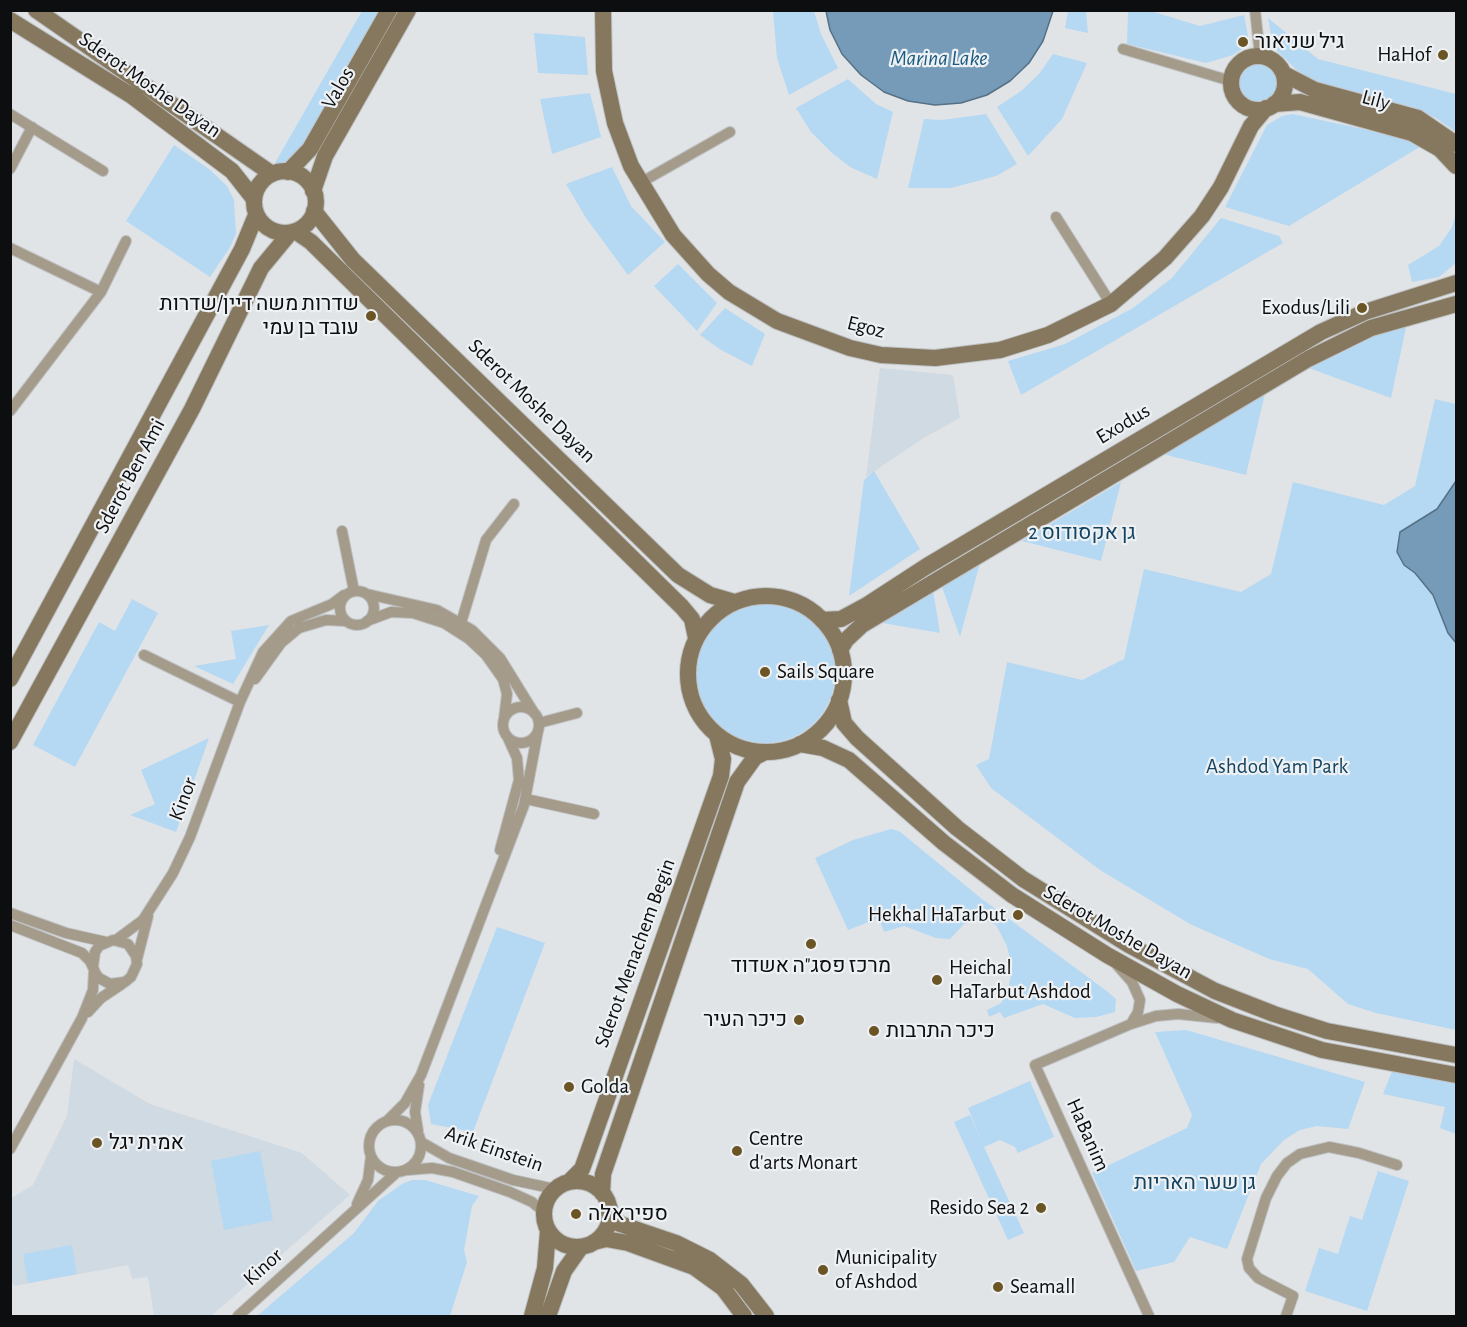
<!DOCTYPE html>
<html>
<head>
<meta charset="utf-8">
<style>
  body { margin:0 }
  #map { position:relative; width:1467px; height:1327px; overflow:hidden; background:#e1e4e7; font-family:"Alegreya Sans",sans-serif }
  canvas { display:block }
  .frame { position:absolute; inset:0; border:12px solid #0d0e0f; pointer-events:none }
</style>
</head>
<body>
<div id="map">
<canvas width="1467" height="1327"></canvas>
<div class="frame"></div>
</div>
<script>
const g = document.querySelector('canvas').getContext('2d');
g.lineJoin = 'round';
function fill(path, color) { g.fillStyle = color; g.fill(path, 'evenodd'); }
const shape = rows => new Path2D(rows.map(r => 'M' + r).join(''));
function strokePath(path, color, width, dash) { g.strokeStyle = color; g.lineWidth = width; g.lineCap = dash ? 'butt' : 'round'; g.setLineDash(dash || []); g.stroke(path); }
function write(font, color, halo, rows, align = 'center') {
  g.font = font + ' "Alegreya Sans",Heebo,sans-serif'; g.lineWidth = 4.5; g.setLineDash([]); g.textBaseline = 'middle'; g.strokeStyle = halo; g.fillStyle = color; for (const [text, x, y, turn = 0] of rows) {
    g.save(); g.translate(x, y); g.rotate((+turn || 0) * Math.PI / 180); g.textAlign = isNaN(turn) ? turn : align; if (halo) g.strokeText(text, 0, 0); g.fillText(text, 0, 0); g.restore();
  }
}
fill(shape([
  [880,368,953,375,960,418,922,439,866,477],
  [74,1059,150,1104,302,1153,350,1195,211,1316,154,1316,148,1277,132,1279,128,1265,14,1286,10,1277,10,1199,33,1185,67,1116]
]), '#d0dae2');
fill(shape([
  [362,11,380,11,297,157,289,167,271,170],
  [773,11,814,11,821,34,838,68,789,95,777,58],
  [1068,11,1086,11,1088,33,1065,28],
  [1128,11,1151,11,1200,26,1244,15,1248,36,1242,49,1233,55,1206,63,1127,44],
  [1268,18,1318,59,1456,94,1456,132,1436,118,1413,107,1309,82,1273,47],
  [534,33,585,37,588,75,538,73],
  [1053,54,1087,63,1062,119,1028,156,997,107,1021,91,1039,74],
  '1235 82a23 23 0 1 1 46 0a23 23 0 1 1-46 0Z',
  [848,79,876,104,893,112,877,179,850,167,832,153,811,132,796,108],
  [590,93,601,137,552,154,540,99],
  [986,114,1017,164,996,176,951,188,908,188,924,119,942,120],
  [1293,114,1409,139,1423,145,1289,226,1225,207,1267,125,1282,116],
  [174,145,209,169,227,186,234,200,236,234,229,249,210,277,126,221],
  [612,167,631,206,665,242,628,275,586,218,566,184],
  [1456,212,1456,263,1439,277,1412,282,1408,265,1439,246,1452,227],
  [1221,218,1279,236,1283,243,1021,395,1008,361,1065,344,1133,308,1172,278],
  [678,264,717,303,697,331,654,286],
  [725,308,765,334,752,366,721,350,700,335],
  [1407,323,1391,398,1306,367,1348,342],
  [1266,389,1246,475,1159,453],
  [1435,399,1456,404,1456,1030,1376,1013,1348,1004,1308,969,1269,959,1190,924,1100,870,991,788,976,765,989,759,1007,662,1082,680,1124,659,1144,569,1241,592,1271,574,1293,482,1384,505,1415,486],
  [874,471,920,549,849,596,864,480],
  [1121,482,1101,561,1022,541],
  [980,563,960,637,942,587],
  [933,590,940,633,877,622],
  [132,599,158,613,75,767,33,745,99,622,115,631],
  '695 673a70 70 0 1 1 140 0a70 70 0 1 1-140 0Z',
  [269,625,233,684,194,666,236,659,231,631],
  [209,738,176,832,130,815,155,804,141,770],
  [891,829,899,831,982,899,1108,992,1116,999,1115,1012,1096,1017,1075,1018,1043,1004,1004,1018,1000,1012,989,1017,987,1010,1001,1003,1008,991,1012,968,1007,946,996,925,981,919,964,924,950,939,936,938,904,926,884,932,879,918,848,930,815,858,853,840],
  [497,927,545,943,473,1132,431,1124,428,1105],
  [1186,1030,1365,1082,1348,1129,1317,1126,1300,1130,1284,1140,1261,1164,1227,1249,1190,1237,1174,1262,1136,1271,1092,1173,1187,1128,1192,1115,1155,1032],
  [1393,1069,1456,1082,1456,1134,1440,1128,1445,1107,1383,1094],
  [1030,1081,1054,1137,1018,1153,1015,1147,1000,1140,984,1147,1024,1233,1008,1240,954,1122,970,1115,982,1142,968,1108],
  [260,1151,273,1220,224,1230,211,1161],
  [1378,1171,1409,1181,1367,1311,1305,1291,1319,1248,1338,1254,1350,1216,1362,1220],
  [412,1180,425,1180,479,1196,472,1206,464,1250,467,1262,450,1316,257,1316,354,1233,378,1201,402,1184],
  [72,1245,77,1274,28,1283,23,1254]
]), '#b5d8f3');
const water = shape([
  [826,11,826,10,1053,11,1043,41,1029,63,1010,81,987,95,961,103,935,105,908,101,884,92,861,75,842,54,830,30,826,11],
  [1456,481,1456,643,1448,633,1433,595,1415,573,1404,565,1397,552,1400,532,1437,509,1456,481]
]);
fill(water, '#759bb8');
strokePath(water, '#567185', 1.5);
const street = shape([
  [1255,10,1260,56],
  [1123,49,1231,81],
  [10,114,103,171],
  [10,169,32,127],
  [640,183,730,132],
  [1056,217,1111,304],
  [10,248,101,292],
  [10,411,101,292,126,241],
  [342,531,354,591],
  '340 608a17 17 0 1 1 34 0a17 17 0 1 1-34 0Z',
  [367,594,437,610,472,630,500,658,534,713],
  [367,621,391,612,413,613,444,623,469,639,486,655,503,679,507,694,504,719],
  [461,623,486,540,514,504],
  [144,655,240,702],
  [255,679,281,643,299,628,326,620,345,621],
  '503 725a18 18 0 1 1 36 0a18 18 0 1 1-36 0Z',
  [539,723,577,713],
  [526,799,594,814],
  [500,850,519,780,517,758,508,738],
  [10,913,66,933,106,942],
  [10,925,82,953,90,961,96,974,99,978,110,984,125,982,131,977,137,964,136,956,128,944,113,940,99,946,95,952,93,967],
  [116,940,143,920,173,873,190,837,240,702,263,652,291,621,332,604,344,595],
  [137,959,148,916],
  [1117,965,1132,982,1140,1000,1138,1012,1131,1024],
  [88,1012,101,998,122,984],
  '369 1146a26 26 0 1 1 52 0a26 26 0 1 1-52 0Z',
  [387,1121,405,1103,421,1075,524,805,538,731],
  [418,1131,415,1112,419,1085],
  [421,1142,449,1158,513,1180,555,1189],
  [10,1149,82,1018,93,990,94,970],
  [408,1170,432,1168,453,1172,510,1192,532,1202,544,1212],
  [357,1204,368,1180,371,1156],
  [238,1316,397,1172],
  [1149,1316,1035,1065,1131,1024,1156,1016,1178,1014,1217,1018],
  [1286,1316,1293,1296,1258,1278,1249,1268,1247,1259,1266,1198,1277,1176,1287,1163,1300,1154,1329,1147,1359,1153,1397,1165]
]);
const secondary = shape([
  [36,10,272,174],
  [603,10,604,71,615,123,631,166,673,235,708,274,729,292,777,321,850,348,881,355,935,358,1000,350,1048,335,1111,304,1165,258,1202,216,1221,187,1251,126,1266,108],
  [10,20,132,96,232,171,254,199],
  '1231 83a27 27 0 1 1 54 0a27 27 0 1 1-54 0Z',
  [1284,74,1315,90,1418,118,1456,144],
  [1274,104,1300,102,1412,133,1440,149,1456,166],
  '254 202a31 31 0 1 1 62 0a31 31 0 1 1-62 0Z',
  [288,172,310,149,389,10],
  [313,191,325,156,408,10],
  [314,211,353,260,678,575,710,595,734,602],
  [295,231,311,242,682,607,692,619,696,638],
  '688 674a78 78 0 1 1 156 0a78 78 0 1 1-156 0Z',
  [822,620,841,619,867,605,927,566,1321,332,1365,312,1456,283],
  [840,650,846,640,862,625,1308,359,1371,328,1456,304],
  [10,679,242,249,256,215],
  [839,700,844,723,857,738,957,828,1023,879,1129,945,1215,991,1274,1014,1327,1031,1456,1055],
  [10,742,192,409,261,268,290,233],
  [800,744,823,748,849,760,944,843,1012,895,1107,955,1177,994,1232,1020,1322,1050,1456,1075],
  [570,1181,582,1169,586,1158,721,776,723,759,717,735],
  '544 1214a33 33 0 1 1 66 0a33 33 0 1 1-66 0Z',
  [602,1193,603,1174,737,782,755,757,765,752],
  [609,1213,620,1224,676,1243,710,1260,741,1284,766,1316],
  [594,1242,606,1239,628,1243,694,1267,723,1288,744,1316],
  [532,1316,545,1268,548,1231],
  [548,1316,564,1271,581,1247]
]);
strokePath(street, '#bfc2c4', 12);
strokePath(secondary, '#bfc2c4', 18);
strokePath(street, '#a49b8a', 10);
strokePath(secondary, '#86785e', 16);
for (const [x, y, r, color] of [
  [1243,42,6,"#6b5524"],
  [1443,55,6,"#6b5524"],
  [1362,308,6,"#6b5524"],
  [371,316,6,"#6b5524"],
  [765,672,6,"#6b5524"],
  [1018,915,6,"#6b5524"],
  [811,944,6,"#6b5524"],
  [937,980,6,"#6b5524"],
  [799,1020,6,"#6b5524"],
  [874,1031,6,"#6b5524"],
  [569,1087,6,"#6b5524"],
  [97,1143,6,"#6b5524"],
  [737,1151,6,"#6b5524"],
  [1041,1208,6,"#6b5524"],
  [576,1214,6,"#6b5524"],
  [823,1270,6,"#6b5524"],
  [998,1287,6,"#6b5524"]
]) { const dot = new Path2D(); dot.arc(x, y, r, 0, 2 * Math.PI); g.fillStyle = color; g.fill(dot); strokePath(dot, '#eef1f4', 2); }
write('21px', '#0d0e0f', '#eef1f4', [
  ["גיל שניאור",1255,42],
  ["HaHof",1431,55,"right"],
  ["שדרות משה דיין/שדרות",359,304,"right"],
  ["עובד בן עמי",359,328,"right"],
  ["Exodus/Lili",1350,308,"right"],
  ["Sails Square",777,672],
  ["Hekhal HaTarbut",1006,915,"right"],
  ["מרכז פסג\"ה אשדוד",811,966,"center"],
  ["Heichal",949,968],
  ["HaTarbut Ashdod",949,992],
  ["כיכר העיר",787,1020,"right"],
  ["כיכר התרבות",886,1031],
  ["Golda",581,1087],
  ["Centre",749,1139],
  ["d'arts Monart",749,1163],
  ["אמית יגל",109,1143],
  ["Resido Sea 2",1029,1208,"right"],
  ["ספיראלה",588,1214],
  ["Municipality",835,1258],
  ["of Ashdod",835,1282],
  ["Seamall",1010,1287]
], 'left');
write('21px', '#0d0e0f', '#eef1f4', [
  ["Sderot Moshe Dayan",150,85,35],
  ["Valos",338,88,-60],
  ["Lily",1376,100,15],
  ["Egoz",866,327,14],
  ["Sderot Moshe Dayan",532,401,44],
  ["Exodus",1123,424,-31],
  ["Sderot Ben Ami",130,476,-62],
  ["Kinor",183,799,-69],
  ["Sderot Moshe Dayan",1118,932,30],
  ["Sderot Menachem Begin",635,953,-70],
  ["HaBanim",1088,1135,66],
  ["Arik Einstein",494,1149,19],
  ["Kinor",263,1267,-42]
]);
write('21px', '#154462', '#eef1f4', [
  ["גן אקסודוס 2",1082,533],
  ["Ashdod Yam Park",1277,767],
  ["גן שער האריות",1195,1183]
]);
write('italic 22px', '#1a5981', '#eef1f4', [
  ["Marina Lake",939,58]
]);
</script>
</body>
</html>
